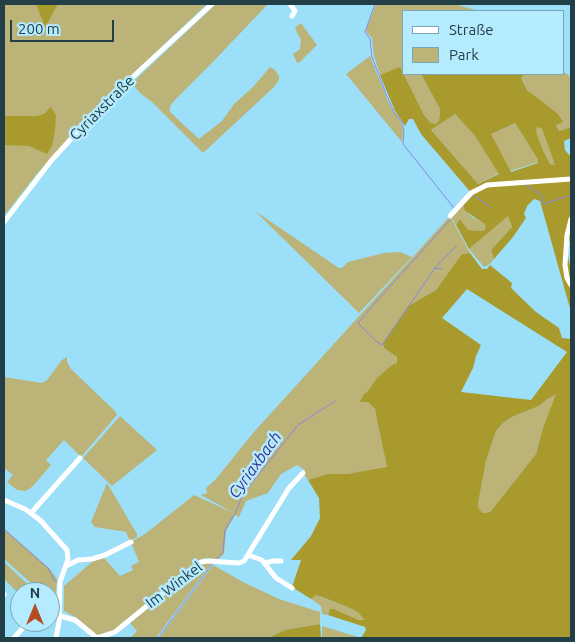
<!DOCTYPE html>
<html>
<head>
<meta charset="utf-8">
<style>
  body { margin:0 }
  #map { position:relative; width:575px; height:642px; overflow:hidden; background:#9be0f8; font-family:Ubuntu,sans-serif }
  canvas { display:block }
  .frame { position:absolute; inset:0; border:5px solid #223e47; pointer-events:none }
  .legend { position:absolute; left:402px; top:10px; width:162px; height:65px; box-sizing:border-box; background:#b5ebfe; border:1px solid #7aa6b5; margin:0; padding:6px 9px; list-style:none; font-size:15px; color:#223e47 }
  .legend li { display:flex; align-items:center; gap:10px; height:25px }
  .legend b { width:25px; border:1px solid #7aa6b5 }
  .north { position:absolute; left:10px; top:582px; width:50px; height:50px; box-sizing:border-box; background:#b5ebfe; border:1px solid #7aa6b5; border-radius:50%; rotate:0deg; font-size:14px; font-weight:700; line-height:20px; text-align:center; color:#223e47 }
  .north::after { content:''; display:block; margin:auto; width:18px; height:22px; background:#b44d23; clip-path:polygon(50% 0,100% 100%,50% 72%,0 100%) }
  .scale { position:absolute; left:10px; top:20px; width:104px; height:22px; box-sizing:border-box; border:2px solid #223e47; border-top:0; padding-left:6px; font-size:15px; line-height:18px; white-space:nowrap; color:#223e47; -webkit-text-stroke:4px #b5ebfe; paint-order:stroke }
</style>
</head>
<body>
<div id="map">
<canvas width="575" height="642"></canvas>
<div class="frame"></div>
<ul class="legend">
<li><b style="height:6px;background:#fff"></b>Straße</li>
<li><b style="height:14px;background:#bcb378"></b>Park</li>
</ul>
<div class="north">N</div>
<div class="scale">200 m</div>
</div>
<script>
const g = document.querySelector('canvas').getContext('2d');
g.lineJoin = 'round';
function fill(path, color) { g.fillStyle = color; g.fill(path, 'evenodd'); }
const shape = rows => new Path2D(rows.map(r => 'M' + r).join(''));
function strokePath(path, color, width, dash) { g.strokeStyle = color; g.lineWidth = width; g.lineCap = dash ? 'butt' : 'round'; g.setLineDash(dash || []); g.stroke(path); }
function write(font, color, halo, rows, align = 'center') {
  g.font = font + ' Ubuntu,sans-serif'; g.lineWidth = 5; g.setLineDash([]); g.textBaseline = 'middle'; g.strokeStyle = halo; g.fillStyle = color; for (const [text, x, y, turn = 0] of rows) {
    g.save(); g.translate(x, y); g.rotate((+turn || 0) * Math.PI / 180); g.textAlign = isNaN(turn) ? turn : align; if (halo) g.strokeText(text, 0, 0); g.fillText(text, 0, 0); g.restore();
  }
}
fill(shape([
  [4,4,207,4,87,117,36,175,4,216],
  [216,4,268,4,209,66,174,101,170,106,170,112,199,139,222,121,234,104,253,87,270,67,275,70,279,76,279,80,274,87,203,153,152,102,140,93,134,86,134,81],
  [376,4,454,4,479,11,404,11,404,74,421,74,440,109,439,121,435,124,430,122,424,115,400,68,380,75,374,56,372,38,367,33,366,30],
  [301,23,317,45,300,62,297,63,293,54,300,49,301,40,295,28],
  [370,56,389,104,401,123,403,130,402,142,346,74],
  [564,72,571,77,571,127,559,131,556,125,560,118,527,90,521,78,525,74,564,74],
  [455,114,475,136,499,173,478,184,431,130],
  [515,123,539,162,510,171,490,134],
  [538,127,542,129,555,165,550,164,543,150,537,135,535,129],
  [463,205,465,211,472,217,486,224,487,227,484,231,468,230,460,220,456,225,451,217],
  [255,211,339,268,342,268,348,262,384,253,400,252,412,257,359,313],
  [508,215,512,227,491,250,494,259,491,263,484,267,469,249],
  [450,216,470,253,462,255,436,290,408,306,383,343,384,348,397,357,397,363,376,379,367,392,367,401,375,409,380,427,387,468,346,474,327,474,308,480,303,473,305,470,297,465,281,474,268,493,246,501,239,517,235,515,226,531,224,554,218,559,205,558,196,562,113,631,96,635,77,618,64,611,64,586,93,561,104,558,120,576,133,570,131,566,139,562,131,542,145,534,194,495,234,513,201,495,207,493,206,488,216,479,253,433],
  [67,357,67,362,71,369,115,411,117,415,81,457,64,440,46,460,51,465,33,486,26,491,17,490,7,482,13,475,4,468,4,377,42,383,47,380,62,360],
  [557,393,543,428,536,454,490,512,483,513,479,509,478,504,486,461,496,431,504,422,514,416,539,406,546,400],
  [120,416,157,450,112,486,83,458],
  [107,483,137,534,137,537,130,541,126,532,95,527,91,522],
  [4,529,50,569,57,579,55,604,50,600,50,592,41,592,4,559],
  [4,562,36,592,20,592,20,595,4,579],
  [205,563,212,563,156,638,130,638,137,631,130,623,200,565],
  [213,565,245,583,279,599,320,612,320,624,285,630,268,638,159,638],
  [316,595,350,608,359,613,364,620,358,621,334,609,330,609,328,615,322,614,321,606,311,599],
  [322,626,361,638,322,638]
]), '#bcb378');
fill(shape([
  [36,4,58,4,45,27],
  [400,67,424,115,430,122,435,124,439,121,440,109,421,74,525,74,521,78,527,90,558,114,563,122,556,125,559,131,571,127,571,138,564,141,565,150,569,155,571,154,571,240,568,242,568,256,571,270,571,312,540,201,534,199,527,206,524,214,526,218,513,237,494,259,491,250,512,227,508,216,469,249,456,225,460,219,468,230,484,231,486,227,485,224,465,211,463,205,473,195,421,134,413,119,409,119,405,126,395,111,380,75],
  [455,114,475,136,499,174,478,184,431,130],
  [515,123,538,160,538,163,511,172,491,134],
  [538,127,542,129,555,165,550,164,543,150,537,135,536,129],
  [51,107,56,115,55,130,52,146,47,154,29,146,4,145,4,116,37,116,44,114],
  [470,253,482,269,487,269,490,265,512,283,511,288,536,312,559,328,562,338,571,339,571,638,361,638,366,630,365,627,328,615,330,609,334,609,358,620,364,620,359,613,350,608,322,597,316,595,311,599,292,587,301,560,291,560,311,536,320,518,319,498,308,480,327,474,347,474,387,467,375,409,368,402,360,402,364,394,367,392,376,379,392,365,397,363,397,357,384,348,383,343,408,306,436,290,462,254],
  [467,289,567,352,531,400,461,392,473,368,476,356,481,345,442,318],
  [556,394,543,428,536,454,490,512,483,513,479,509,478,504,486,461,496,431,504,422,514,416,539,406,546,400],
  [320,624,321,638,268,638,285,630]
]), '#a99a2d');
strokePath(shape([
  [375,4,365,32,370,39,372,57,386,94,394,112,402,123,404,130,403,144,454,208],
  [526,185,540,194,544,204,571,195],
  [474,196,491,207],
  [435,268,442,269],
  [366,313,450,220],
  [365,315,358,323,377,342,382,345],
  [382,345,435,268,456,246],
  [4,529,48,568,54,580,57,582],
  [217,559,223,552,225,530,236,512,242,496,254,480,298,425,335,401],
  [158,638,213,563]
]), '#8789de', 1);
strokePath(shape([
  [290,4,295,11,292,16],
  [450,216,471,193,487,185,571,179],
  [571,219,567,235,565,265,567,278,571,285],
  [4,222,51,161,100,107,212,4],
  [4,500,25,509,40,520,67,550,68,559,60,582,59,622,56,638],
  [31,513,80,458],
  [248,555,262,560,276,578,292,588],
  [265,563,273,561,281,561],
  [66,566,78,560,92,559,105,555,131,542],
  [4,595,4,594],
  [60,616,75,620,97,638],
  [14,638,28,622],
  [97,638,115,632,201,562,208,561,239,563,244,561,289,488,303,473]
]), '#fff', 5);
write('15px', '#223e47', '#b5ebfe', [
  ["Cyriaxstraße",102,108,-45],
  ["Im Winkel",174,585,-37]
]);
write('italic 16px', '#3b3194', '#b5ebfe', [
  ["Cyriaxbach",255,465,-54]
]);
</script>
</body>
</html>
